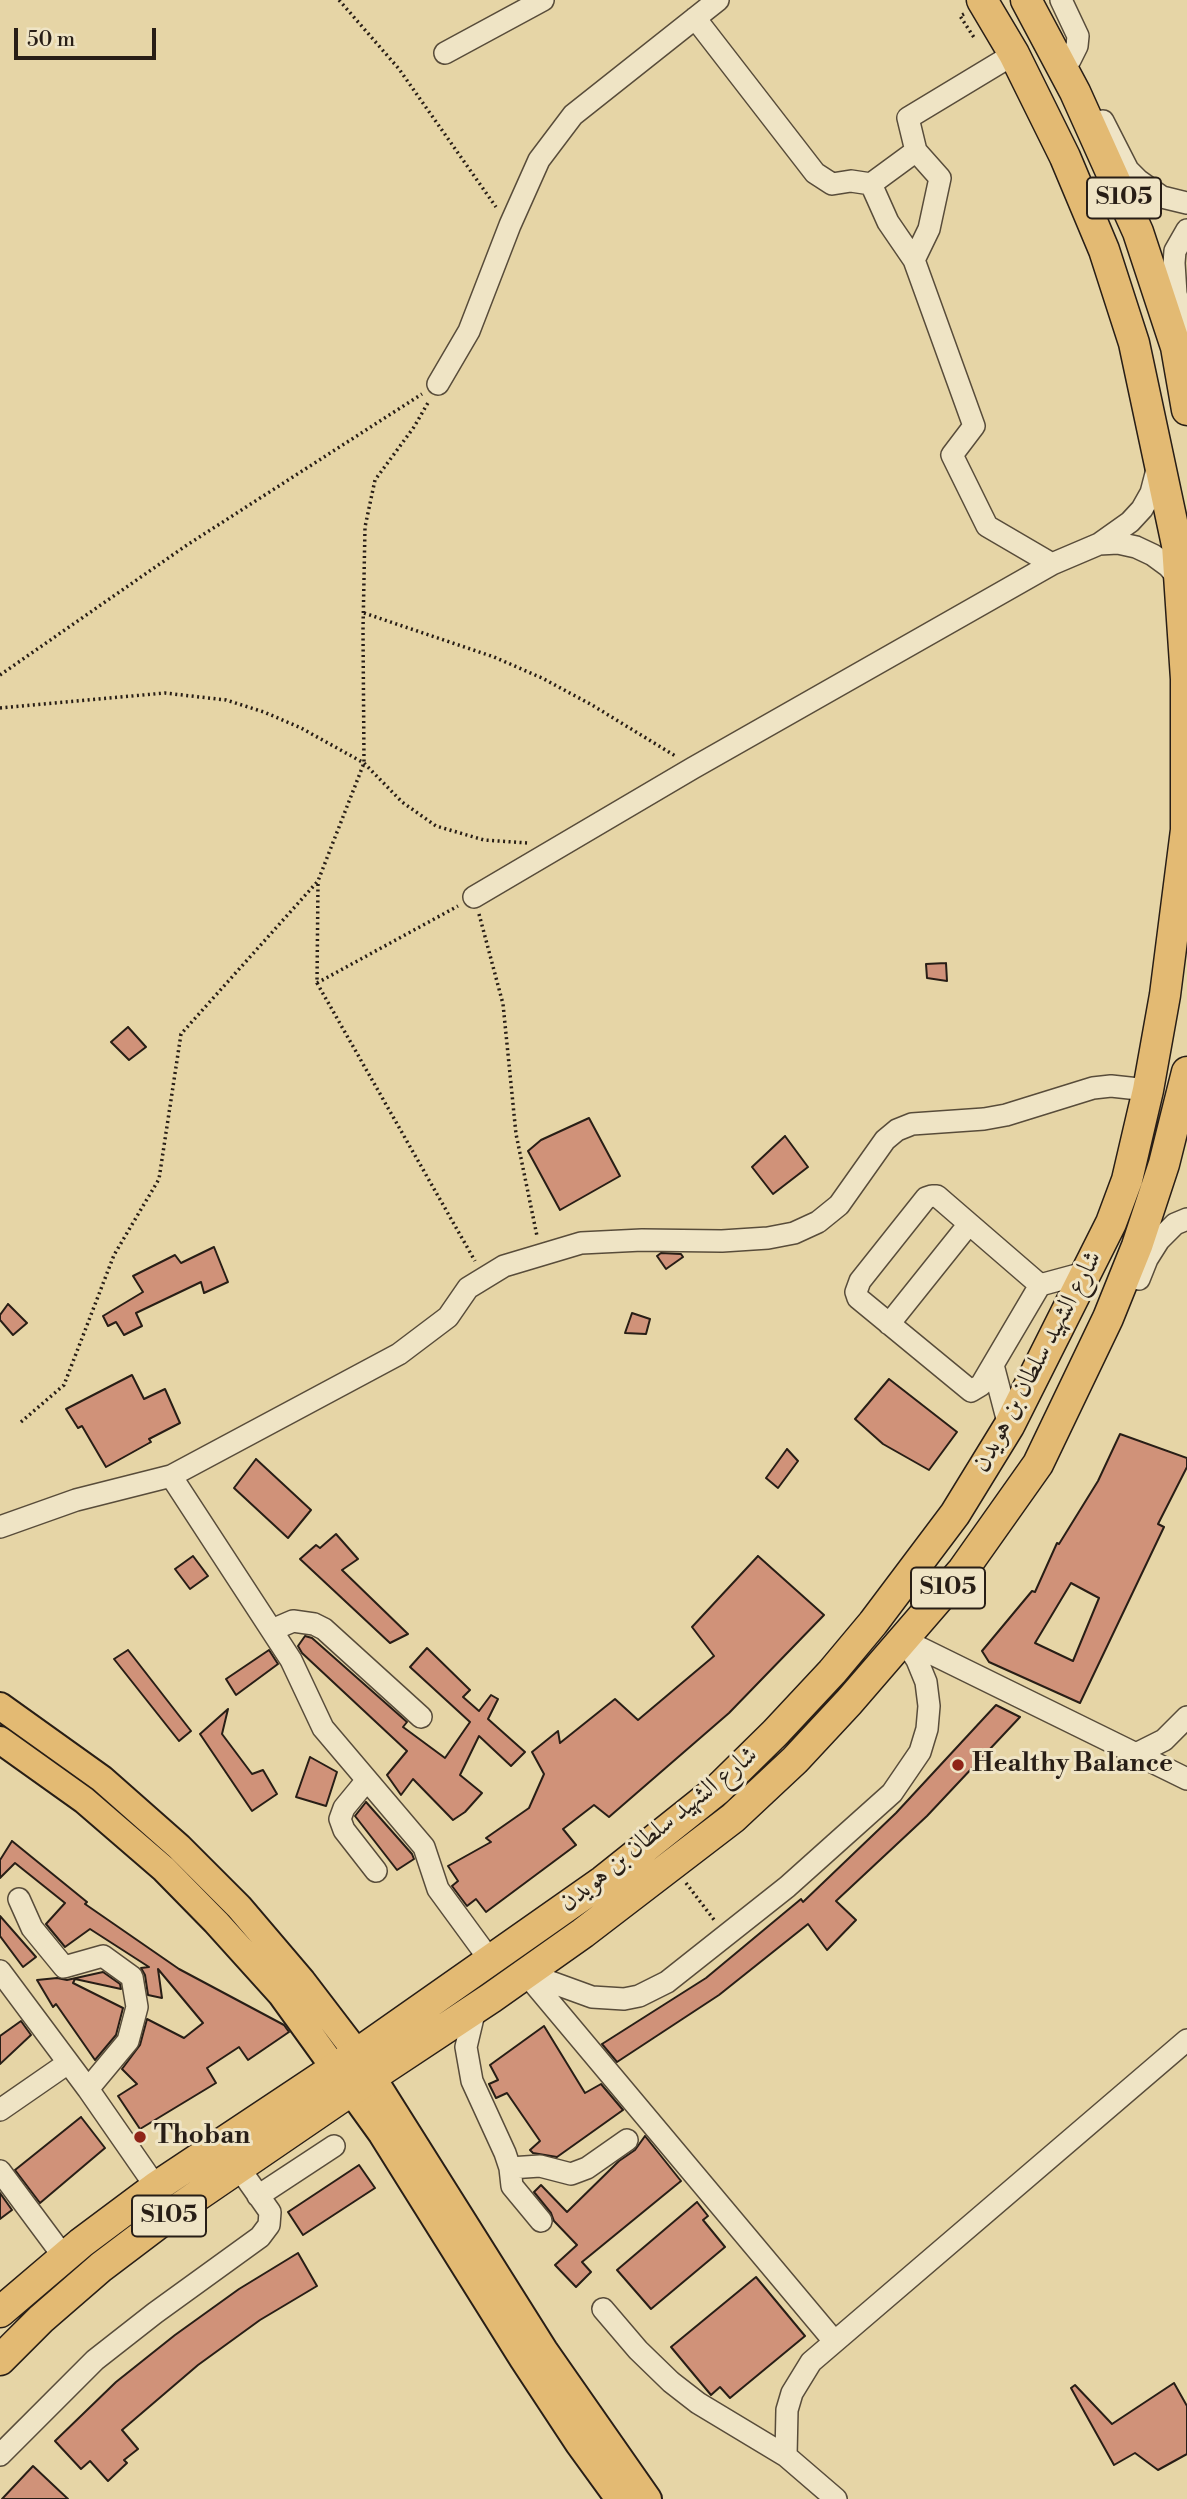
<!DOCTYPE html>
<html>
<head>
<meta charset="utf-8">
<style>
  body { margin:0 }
  #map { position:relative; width:1187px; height:2499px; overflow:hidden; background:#e6d5a6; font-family:"Libre Bodoni",serif }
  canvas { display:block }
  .scale { position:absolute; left:14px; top:28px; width:142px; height:32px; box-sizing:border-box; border:4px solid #281e16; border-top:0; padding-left:9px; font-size:21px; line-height:24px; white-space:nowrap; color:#281e16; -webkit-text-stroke:5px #efe4c5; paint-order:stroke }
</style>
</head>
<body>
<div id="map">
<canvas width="1187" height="2499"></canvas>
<div class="scale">50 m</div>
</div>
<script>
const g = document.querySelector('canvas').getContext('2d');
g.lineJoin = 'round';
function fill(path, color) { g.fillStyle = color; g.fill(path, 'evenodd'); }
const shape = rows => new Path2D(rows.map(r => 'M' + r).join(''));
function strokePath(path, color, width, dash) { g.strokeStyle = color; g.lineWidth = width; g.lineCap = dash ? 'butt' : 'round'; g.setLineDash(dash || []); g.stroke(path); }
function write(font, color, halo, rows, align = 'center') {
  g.font = font + ' "Libre Bodoni",Amiri,serif'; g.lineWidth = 6; g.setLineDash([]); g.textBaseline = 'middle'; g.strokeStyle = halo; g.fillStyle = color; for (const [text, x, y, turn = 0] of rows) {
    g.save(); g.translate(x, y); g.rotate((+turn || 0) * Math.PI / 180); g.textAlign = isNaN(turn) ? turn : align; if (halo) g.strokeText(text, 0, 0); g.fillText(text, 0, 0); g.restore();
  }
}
const building = shape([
  [946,963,947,981,927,978,926,964,946,963],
  [128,1027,146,1047,129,1060,111,1042,128,1027],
  [589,1118,620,1176,560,1210,528,1151,541,1140,589,1118],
  [785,1136,808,1167,773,1194,752,1167,785,1136],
  [214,1247,228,1282,204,1293,201,1282,136,1313,142,1326,124,1335,116,1322,108,1326,103,1316,143,1292,133,1276,175,1255,181,1263,214,1247],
  [661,1253,681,1254,683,1257,666,1269,657,1256,661,1253],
  [8,1304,27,1323,13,1335,0,1320,0,1315,8,1304],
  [632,1313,650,1319,646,1334,625,1333,632,1313],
  [132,1375,144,1399,165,1389,180,1423,149,1439,151,1442,106,1467,82,1426,78,1428,66,1409,132,1375],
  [889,1379,957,1432,929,1470,883,1444,855,1419,889,1379],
  [1120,1434,1187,1458,1187,1467,1158,1524,1164,1527,1080,1703,989,1662,982,1651,1032,1591,1035,1592,1057,1543,1059,1544,1098,1481,1120,1434],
  [1071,1583,1099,1598,1073,1661,1035,1643,1071,1583],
  [787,1449,798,1461,778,1488,766,1478,787,1449],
  [256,1459,311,1510,288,1538,234,1488,256,1459],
  [336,1534,358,1559,342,1570,408,1634,390,1643,300,1559,316,1545,320,1548,336,1534],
  [193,1556,208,1576,190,1589,175,1569,193,1556],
  [758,1556,824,1615,729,1713,609,1817,594,1805,563,1829,576,1845,486,1912,476,1899,467,1906,452,1886,458,1881,448,1866,491,1842,486,1838,529,1808,544,1774,532,1752,558,1731,560,1743,615,1699,638,1720,714,1656,692,1627,758,1556],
  [305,1636,312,1638,407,1722,403,1727,445,1758,470,1722,410,1667,427,1648,470,1690,463,1697,479,1711,491,1695,498,1699,488,1719,525,1752,511,1766,479,1736,460,1775,482,1793,465,1812,453,1820,413,1779,401,1795,387,1775,407,1751,302,1653,298,1646,305,1636],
  [128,1650,191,1731,179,1741,114,1659,128,1650],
  [269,1650,278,1664,236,1695,226,1679,269,1650],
  [996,1705,1020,1717,927,1816,836,1901,856,1920,827,1950,808,1924,719,1995,617,2062,602,2044,706,1978,801,1899,803,1902,896,1813,996,1705],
  [228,1709,222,1734,252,1774,263,1770,277,1794,252,1811,200,1734,228,1709],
  [310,1757,337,1772,326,1806,296,1797,310,1757],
  [366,1802,412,1854,414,1859,397,1870,355,1816,366,1802],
  [12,1841,87,1902,85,1904,179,1969,284,2025,289,2032,248,2060,239,2047,207,2068,216,2083,140,2129,118,2096,137,2084,122,2069,140,2045,147,2019,184,2038,203,2023,158,1969,162,1998,148,1995,145,1975,141,1968,149,1967,90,1929,65,1947,46,1924,65,1903,15,1863,0,1878,0,1860,12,1841],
  [0,1916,36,1957,23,1967,0,1936,0,1916],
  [103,1972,120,1984,121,1989,75,1979,73,1983,123,2008,116,2035,95,2060,56,2004,53,2007,37,1980,57,1978,67,1980,103,1972],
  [21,2021,31,2035,0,2064,0,2036,21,2021],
  [544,2026,585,2093,601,2084,623,2110,557,2157,533,2153,530,2150,540,2141,507,2093,496,2098,489,2084,498,2080,490,2065,544,2026],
  [81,2117,105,2148,40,2203,15,2170,81,2117],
  [645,2136,681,2181,582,2262,591,2272,576,2287,555,2265,577,2245,554,2221,551,2213,534,2192,541,2185,567,2212,619,2161,635,2150,645,2136],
  [359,2165,375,2188,303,2235,288,2212,359,2165],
  [0,2193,12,2210,0,2219,0,2193],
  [697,2202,708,2216,703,2220,725,2247,651,2309,617,2270,697,2202],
  [298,2253,317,2286,260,2320,198,2365,122,2430,138,2449,124,2460,127,2463,108,2481,90,2461,81,2469,55,2441,116,2382,175,2335,239,2289,298,2253],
  [756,2277,805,2336,730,2398,720,2387,711,2395,671,2347,756,2277],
  [1174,2383,1187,2406,1187,2454,1158,2470,1135,2453,1114,2465,1071,2388,1075,2385,1112,2424,1174,2383],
  [33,2466,68,2499,2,2499,33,2466]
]);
fill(building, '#d09279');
strokePath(building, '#281e16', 2);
const minor = shape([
  [1061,0,1078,36,1077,46,1070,60],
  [695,18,815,173,832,184,851,181,871,184,888,222,914,260],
  [445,53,543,0],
  [1014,54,908,118,916,151,940,178,929,229,914,260,974,426,952,455,987,526,1052,564],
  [1103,121,1128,170,1138,180,1162,197,1187,203],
  [871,184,916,151],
  [1187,230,1175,251,1174,263,1176,294,1187,329],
  [438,384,469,331,510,225,539,160,573,115,718,0],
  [1099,544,1118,543,1136,547,1153,555,1168,566,1180,580],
  [474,897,693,768,1052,564,1099,544,1130,522,1142,509,1151,493,1158,466],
  [1139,1279,1147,1259,1159,1240,1175,1224,1187,1219],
  [1040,1285,937,1196,932,1196,926,1198,860,1281,856,1292,858,1298,971,1391,981,1385,1040,1285,1088,1272],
  [889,1324,969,1224],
  [993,1365,1009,1426],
  [171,1476,291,1660,323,1728,424,1847,438,1889,490,1960],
  [0,1527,76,1500,171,1476,399,1354,448,1317,468,1288,504,1266,581,1243,642,1240,722,1241,768,1238,794,1233,818,1222,839,1205,885,1140,897,1130,912,1124,984,1119,1006,1115,1093,1088,1111,1086,1148,1090],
  [272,1630,293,1621,314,1624,324,1629,421,1717],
  [906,1641,1187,1779],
  [1136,1754,1164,1740,1187,1717],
  [367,1780,344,1808,340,1819,344,1830,376,1871],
  [19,1899,32,1928,64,1967,103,1956,132,1977,137,2007,128,2041,88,2089],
  [0,1971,88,2089,156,2187],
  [526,1973,592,1997,624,1999,639,1996,667,1982,787,1887,892,1793,920,1752,927,1729,929,1706,926,1682,917,1660,904,1640],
  [527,1975,834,2341],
  [475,2009,466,2047,472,2081,505,2153,510,2168,512,2186,541,2221],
  [0,2110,68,2063],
  [510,2168,540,2166,571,2174,587,2168,627,2140],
  [0,2171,64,2257],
  [258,2196,334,2146],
  [603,2309,638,2350,671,2382,698,2403,786,2456,836,2499],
  [0,2455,95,2360,155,2313,260,2237,269,2225,270,2212,239,2168],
  [786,2456,787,2410,792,2393,811,2362,1187,2040]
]);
const major = shape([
  [0,1706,102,1779,179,1847,239,1907,302,1981,357,2053,544,2350,648,2499],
  [0,1740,84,1800,164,1869,216,1922,281,1994,382,2134,523,2359,579,2444,619,2499]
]);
const highway = shape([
  [1026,0,1075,92,1138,232,1176,347,1187,410],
  [0,2312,81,2243,156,2187,365,2048,603,1881,717,1790,775,1733,832,1672,873,1623,955,1514,1009,1426,1111,1223,1127,1180,1148,1090,1165,995,1186,830,1186,679,1177,545,1134,343,1104,250,1065,157,1014,54,982,0],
  [0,2360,41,2319,101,2267,175,2211,352,2090,491,1998,583,1933,733,1818,795,1760,849,1702,963,1570,1038,1464,1108,1318,1137,1246,1164,1164,1187,1072]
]);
strokePath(minor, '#584c3a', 24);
strokePath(major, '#281e16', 30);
strokePath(highway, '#281e16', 33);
strokePath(shape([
  [339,0,399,69,496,207],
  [964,14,960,16,975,39],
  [364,613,494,657,542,678,592,705,677,757],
  [0,675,187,545,422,394],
  [0,708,165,693,226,700,264,712,301,728,364,763,402,802,436,826,484,840,528,843],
  [318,884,317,983,475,1261],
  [479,914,503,1004,516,1134,537,1236],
  [317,983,458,906],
  [21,1422,64,1385,114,1255,159,1179,181,1034,318,881,364,763,363,630,365,527,375,480,414,427,429,401],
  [686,1883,715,1921]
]), '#281e16', 3.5, [2, 3.5]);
strokePath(minor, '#efe4c5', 21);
strokePath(major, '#e3ba73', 26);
strokePath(highway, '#e3ba73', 30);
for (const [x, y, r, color] of [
  [958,1765,7,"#8f2418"],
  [140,2137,7,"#8f2418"]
]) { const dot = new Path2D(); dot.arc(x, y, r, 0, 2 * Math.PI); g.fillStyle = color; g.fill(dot); strokePath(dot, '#efe4c5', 2.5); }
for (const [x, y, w] of [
  [1124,198,74],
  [948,1588,74],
  [169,2216,74]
]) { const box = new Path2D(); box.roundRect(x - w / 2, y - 20.5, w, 41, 5); g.fillStyle = '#efe4c5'; g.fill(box); strokePath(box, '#281e16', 2); }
write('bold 24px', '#281e16', null, [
  ["S105",1124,198],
  ["S105",948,1588],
  ["S105",169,2216]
]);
write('26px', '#281e16', '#efe4c5', [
  ["شارع الشهيد سلطان بن هويدن",1038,1362,-62],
  ["شارع الشهيد سلطان بن هويدن",659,1830,-39]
]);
write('bold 26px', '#281e16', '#efe4c5', [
  ["Healthy Balance",972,1765],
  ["Thoban",154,2137]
], 'left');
</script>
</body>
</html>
